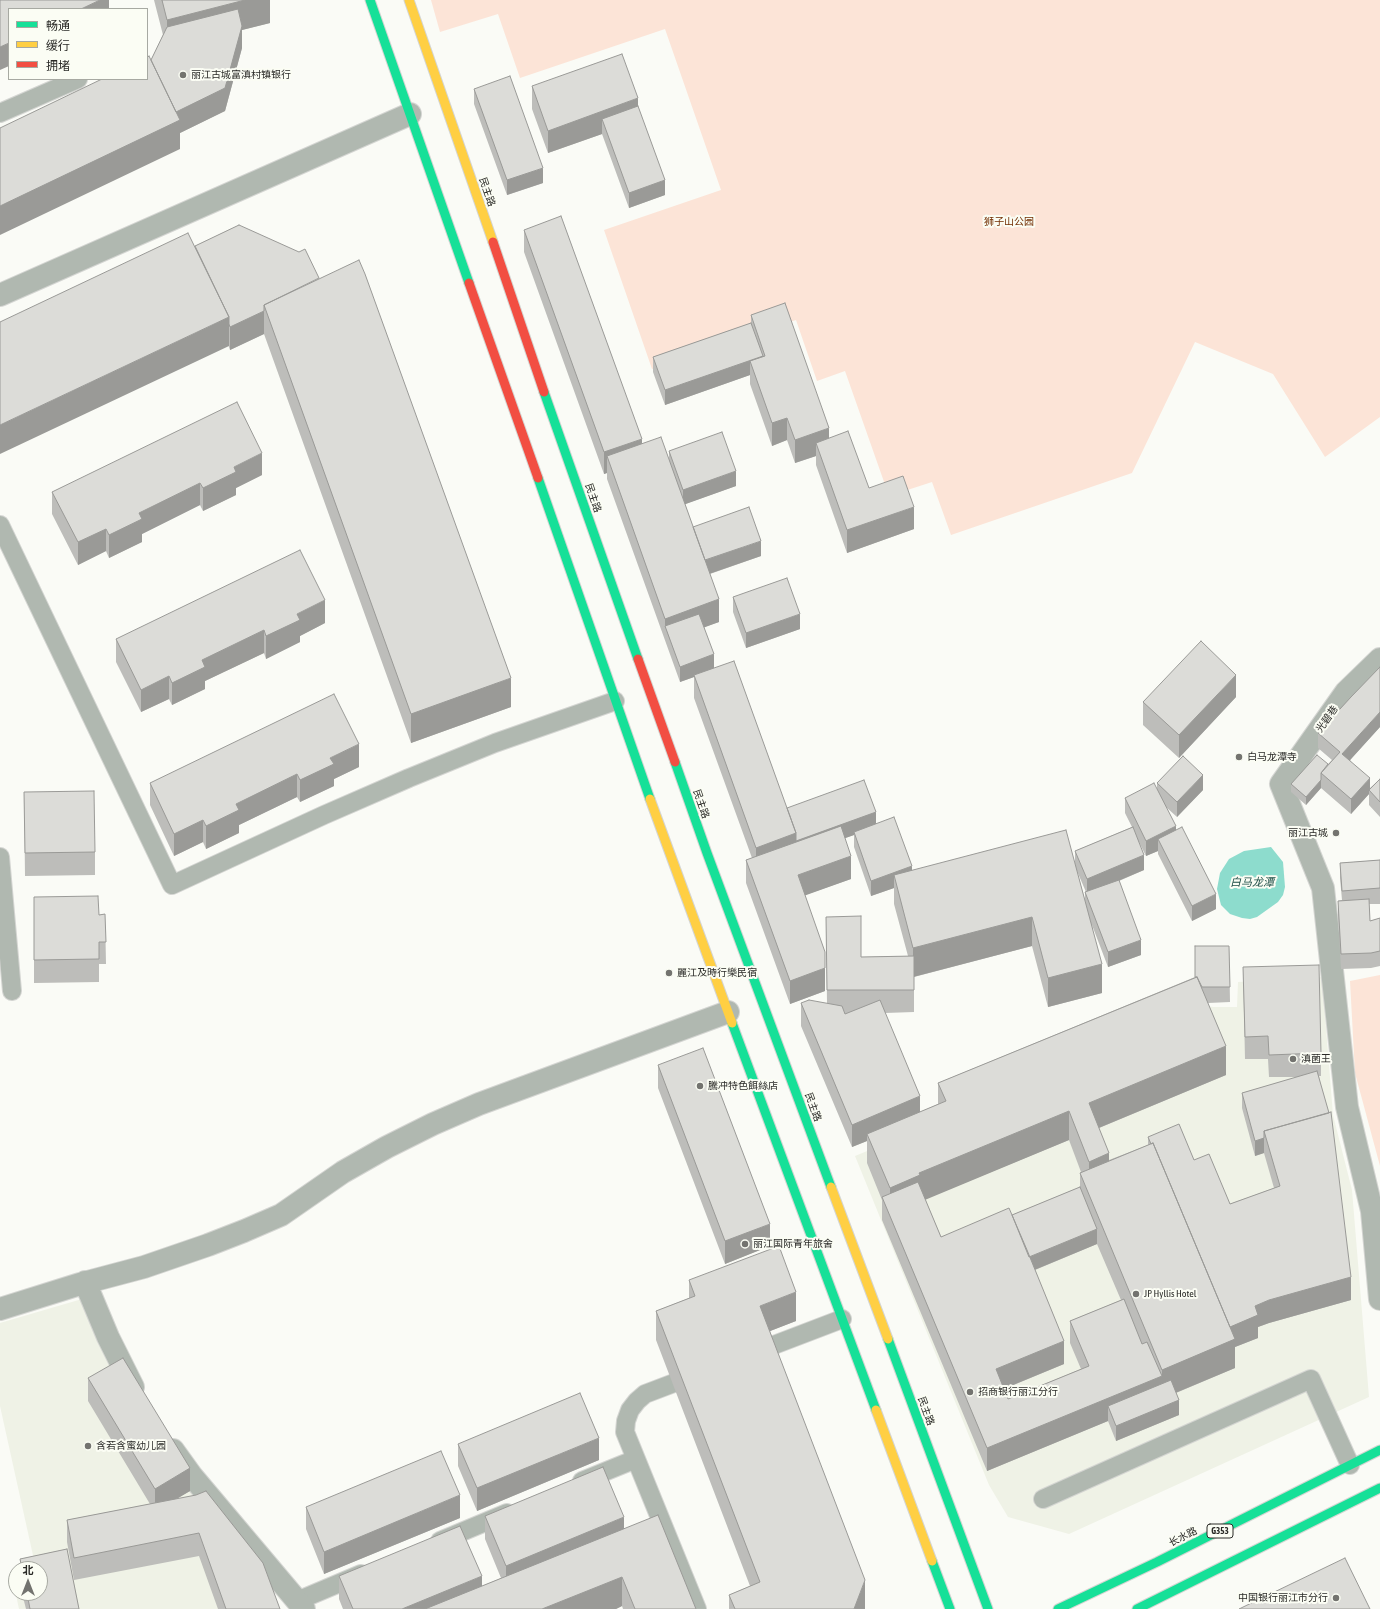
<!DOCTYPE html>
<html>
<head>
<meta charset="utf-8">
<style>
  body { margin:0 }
  #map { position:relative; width:1380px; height:1609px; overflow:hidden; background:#fafbf6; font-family:"Asap Condensed","Noto Sans SC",sans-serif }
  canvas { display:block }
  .legend { position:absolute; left:8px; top:8px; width:140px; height:72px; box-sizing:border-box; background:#fbfdf4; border:1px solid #a7a9a2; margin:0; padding:5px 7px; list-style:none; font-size:12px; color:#2a2a27 }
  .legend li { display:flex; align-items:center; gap:8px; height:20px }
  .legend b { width:20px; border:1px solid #a7a9a2 }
  .north { position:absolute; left:8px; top:1561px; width:40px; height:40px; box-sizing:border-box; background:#fbfdf4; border:1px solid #a7a9a2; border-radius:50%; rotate:0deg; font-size:11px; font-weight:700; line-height:16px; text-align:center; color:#2a2a27 }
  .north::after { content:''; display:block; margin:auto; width:14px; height:18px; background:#73736f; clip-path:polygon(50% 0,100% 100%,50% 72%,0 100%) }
</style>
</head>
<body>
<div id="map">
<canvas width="1380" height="1609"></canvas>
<ul class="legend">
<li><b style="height:5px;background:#16e098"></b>畅通</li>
<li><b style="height:5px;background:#ffcf43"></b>缓行</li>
<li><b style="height:5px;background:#f24e42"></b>拥堵</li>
</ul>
<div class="north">北</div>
</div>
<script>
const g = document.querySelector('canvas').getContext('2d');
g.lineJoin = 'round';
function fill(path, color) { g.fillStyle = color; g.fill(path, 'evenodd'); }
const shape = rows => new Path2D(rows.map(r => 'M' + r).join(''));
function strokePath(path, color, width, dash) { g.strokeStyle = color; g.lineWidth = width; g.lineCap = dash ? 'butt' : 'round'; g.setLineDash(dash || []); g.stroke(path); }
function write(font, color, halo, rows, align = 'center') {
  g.font = font + ' "Asap Condensed","Noto Sans SC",sans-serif'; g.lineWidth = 4; g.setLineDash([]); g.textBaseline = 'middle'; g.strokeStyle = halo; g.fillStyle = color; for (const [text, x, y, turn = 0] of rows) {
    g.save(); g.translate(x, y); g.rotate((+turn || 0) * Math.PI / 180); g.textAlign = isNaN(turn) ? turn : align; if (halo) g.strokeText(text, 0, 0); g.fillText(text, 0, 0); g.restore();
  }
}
fill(shape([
  [1322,977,1333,1115,1352,1190,1369,1397,1069,1534,1008,1517,989,1485,855,1156,935,1123,1187,1002,1213,1007,1237,1007,1238,982],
  [82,1299,276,1609,19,1609,12,1576,16,1575,16,1593,40,1593,40,1569,36,1569,0,1406,0,1323]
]), '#eff2e6');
fill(shape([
  [431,0,1380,0,1380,417,1325,457,1273,374,1195,342,1132,473,951,535,932,482,889,496,845,371,817,381,796,320,652,369,604,230,721,190,665,29,520,78,498,14,440,32],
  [1380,975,1380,1166,1355,1073,1350,981]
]), '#fce4d7');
fill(shape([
  [1271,847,1283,862,1285,887,1283,895,1278,902,1257,917,1250,919,1242,918,1230,914,1221,905,1217,889,1220,873,1229,859,1244,851]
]), '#8ddccd');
const lane = shape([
  [0,113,78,79],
  [0,525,172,885,324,815,409,778,495,743,615,701],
  [0,857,12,991],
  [753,1353,842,1319],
  [695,1375,645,1394,637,1401,630,1410,626,1421,625,1432,697,1609],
  [582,1481,636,1459],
  [1043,1499,1311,1379,1350,1465],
  [440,1541,507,1513],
  [297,1601,361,1574]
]);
const street = shape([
  [0,295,410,114],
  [1380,659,1346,692,1281,784,1323,888,1347,1107,1372,1211,1380,1299],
  [85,1282,108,1337,133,1387],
  [0,1309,80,1284,144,1267,208,1245,244,1231,281,1215,343,1172,387,1147,433,1124,479,1104,728,1012],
  [173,1450,191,1475,304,1609]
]);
const fast = shape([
  [370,0,469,283],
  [544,392,638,659],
  [538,478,650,799],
  [675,762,707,853,831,1187],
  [732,1023,876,1410],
  [888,1339,988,1609],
  [932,1561,950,1609],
  [1058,1609,1157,1562,1380,1450],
  [1137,1609,1380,1488]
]);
const slow = shape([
  [409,0,493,242],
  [650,799,732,1023],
  [831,1187,888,1339],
  [876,1410,932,1561]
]);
const jam = shape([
  [493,242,544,392],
  [469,283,538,478],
  [638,659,675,762]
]);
strokePath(lane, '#d4d5d2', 20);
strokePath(street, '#d4d5d2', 24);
strokePath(fast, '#d4d5d2', 11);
strokePath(slow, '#d4d5d2', 11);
strokePath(jam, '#d4d5d2', 11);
strokePath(lane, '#b0b8b0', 18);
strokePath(street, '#b0b8b0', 22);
strokePath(fast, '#16e098', 9);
strokePath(slow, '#ffcf43', 9);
strokePath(jam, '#f24e42', 9);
fill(shape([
  [154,0,270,0,270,23,242,30,242,48,225,111,180,133,180,149,151,60,163,35],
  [532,86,638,106,665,195,629,208,602,134,548,153,532,109],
  [474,89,543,183,507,195,474,104],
  [239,225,511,707,411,743,264,334,230,350,195,246],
  [524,230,642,444,669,460,669,451,736,486,685,504,693,527,761,556,710,574,719,622,704,627,714,668,787,808,876,824,912,870,1075,863,1075,851,1132,827,1125,813,1125,798,1157,789,1157,783,1203,790,1177,817,1166,807,1176,830,1216,909,1192,921,1158,854,1158,851,1146,856,1139,842,1144,870,1119,881,1141,955,1108,967,1092,925,1102,993,1048,1007,1032,946,914,977,914,1012,885,1013,920,1112,938,1104,938,1083,1195,977,1195,946,1229,946,1230,1002,1208,1003,1226,1075,1099,1128,1109,1160,1148,1145,1148,1137,1194,1160,1230,1204,1274,1188,1264,1153,1255,1156,1242,1108,1242,1093,1298,1077,1269,1077,1268,1059,1245,1059,1243,967,1321,1053,1321,1076,1319,1076,1351,1300,1269,1323,1258,1327,1258,1338,1235,1347,1235,1368,1176,1393,1179,1415,1116,1441,1108,1421,987,1471,882,1220,882,1200,867,1163,867,1141,852,1147,801,1026,801,1003,827,1004,826,917,861,957,908,956,894,904,894,888,871,896,854,847,854,835,845,838,851,879,805,895,825,991,790,1004,746,883,746,860,752,858,694,698,694,677,680,682,607,479,607,473,604,474,524,252],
  [1077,871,1086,892,1085,892,1085,900],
  [1069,1140,1081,1172,1080,1173,1080,1187,1012,1215,941,1237,925,1199],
  [1097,1244,1121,1300,1070,1321,1070,1343,1081,1369,1008,1399,1004,1389,1064,1364,1035,1270],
  [751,315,829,438,869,488,914,529,847,553,816,465,816,456,795,463,787,440,772,446,750,384,750,375,665,405,653,372,653,357,751,323],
  [262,475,236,488,236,495,203,511,200,505,142,534,142,542,109,558,106,551,78,565,52,514,52,492],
  [733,597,800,629,746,648,733,612],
  [325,623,300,636,300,642,266,659,264,653,205,681,205,689,172,705,169,699,141,712,116,662,116,639],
  [1236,697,1179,758,1143,725,1143,702],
  [1380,727,1350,760,1370,788,1380,779,1380,817,1369,805,1369,794,1351,814,1321,788,1306,805,1291,792,1291,784,1328,764,1332,760,1318,748,1318,733],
  [359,767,334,779,334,786,300,802,297,797,239,825,239,833,206,849,203,842,174,856,150,805,150,783],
  [24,792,95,852,95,875,25,876],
  [1380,860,1380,904,1369,904,1370,921,1380,918,1380,966,1371,968,1341,969,1338,916,1338,901,1342,900,1340,878,1340,863],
  [34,897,99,915,105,914,106,964,99,964,99,982,34,983],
  [658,1065,770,1246,725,1264,658,1088],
  [689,1280,796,1321,770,1331,865,1609,729,1609,729,1595,750,1586,656,1340,656,1311,689,1298],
  [88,1378,190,1491,177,1498,280,1609,218,1609,199,1556,74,1580,67,1542,67,1520,150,1504,88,1401],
  [458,1444,599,1460,477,1511,458,1466],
  [306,1507,460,1518,324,1574,306,1529],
  [485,1516,624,1529,696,1609,623,1609,622,1606,616,1609,343,1609,339,1599,339,1576,482,1586,501,1578,485,1539],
  [67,1549,79,1609,26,1609,22,1593,40,1593,40,1569,20,1569,20,1559]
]), '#bdbdba');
fill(shape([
  [100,0,109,0,109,9,81,9],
  [245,0,270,0,270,23,242,30,242,48,225,111,180,133,180,149,0,235,0,206,173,113,167,50,167,20],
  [9,43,9,66,0,70,0,47],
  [638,98,638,121,602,119,602,134,548,153,548,131],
  [543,168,543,183,507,195,507,180],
  [665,180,665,195,629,208,629,193],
  [264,311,264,334,230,350,230,327],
  [229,317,229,346,0,454,0,425],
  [763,356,763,371,750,361,750,375,665,405,665,390],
  [787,418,787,440,772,446,772,423],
  [829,428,829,451,816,443,816,456,795,463,795,440],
  [642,439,642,461,607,456,607,473,604,474,604,452],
  [262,453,262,475,236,488,236,495,203,511,203,488,234,467],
  [736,471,736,486,683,505,683,490],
  [200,483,200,505,142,534,142,542,109,558,109,535,139,513],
  [914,507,914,529,847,553,847,530],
  [106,529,106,551,78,565,78,542],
  [761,541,761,556,703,576,703,561],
  [719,599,719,622,670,640,665,626,665,619],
  [325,600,325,623,300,636,300,642,266,659,266,636,297,614],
  [800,614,800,629,746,648,746,633],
  [264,630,264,653,205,681,205,689,172,705,172,683,202,660],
  [714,654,714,669,694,675,694,677,680,682,680,667],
  [1236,675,1236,697,1179,758,1179,735],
  [169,676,169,699,141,712,141,690],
  [511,678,511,707,411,743,411,714],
  [1380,712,1380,727,1342,769,1342,754],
  [359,744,359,767,334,779,334,786,300,802,300,780,330,758],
  [297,774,297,797,239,825,239,833,206,849,206,826,236,804],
  [1203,775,1203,790,1177,817,1177,802],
  [1370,778,1370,791,1369,790,1369,794,1351,814,1351,799],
  [1321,780,1321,788,1306,805,1306,797],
  [876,812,876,827,854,832,854,835,756,870,756,848,796,833],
  [203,820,203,842,174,856,174,834],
  [1176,826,1176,841,1158,839,1158,851,1146,856,1146,841],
  [1144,855,1144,870,1087,894,1087,879],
  [851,856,851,879,798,898,798,875],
  [912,866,912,881,894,875,894,888,871,896,871,881],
  [1216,894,1216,909,1192,921,1192,906],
  [1032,917,1032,946,913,977,913,948],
  [1141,940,1141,955,1108,967,1108,952],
  [1102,964,1102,993,1048,1007,1048,978],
  [825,968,825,991,790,1004,790,981],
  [1226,1046,1226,1075,1089,1132,1089,1103],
  [920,1096,920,1119,867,1134,867,1141,852,1147,852,1125],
  [1069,1111,1069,1140,920,1202,890,1215,890,1188,919,1173],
  [1264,1138,1264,1153,1255,1156,1255,1141],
  [1109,1153,1109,1182,1089,1191,1089,1162],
  [770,1224,770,1246,725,1264,725,1241],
  [1097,1229,1097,1244,1027,1273,1027,1258],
  [1351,1277,1351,1300,1269,1323,1258,1327,1258,1338,1235,1347,1235,1368,1113,1419,1108,1406,1108,1421,987,1471,987,1448,1162,1376,1162,1370,1228,1328,1255,1306,1269,1300],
  [796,1292,796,1321,760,1335,760,1306],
  [1064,1341,1064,1364,996,1392,996,1369],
  [1179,1400,1179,1415,1116,1441,1116,1426],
  [599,1438,599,1460,477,1511,477,1488],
  [190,1468,190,1491,155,1512,155,1489],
  [460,1495,460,1518,324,1574,324,1552],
  [624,1517,624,1539,506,1588,506,1566],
  [482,1576,482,1598,456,1609,402,1609],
  [622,1577,622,1606,616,1609,542,1609],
  [865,1580,865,1609,854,1609]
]), '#9a9a97');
const building = shape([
  [0,0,100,0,81,9,9,9,9,43,0,47,0,0],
  [162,0,245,0,167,20,162,0],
  [238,9,242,26,225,88,176,112,151,60,167,27,238,9],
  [622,54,638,98,548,131,532,86,622,54],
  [149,56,180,120,0,206,0,128,102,79,147,79,147,58,149,56],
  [510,76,543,168,507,180,474,89,510,76],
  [638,106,665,180,629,193,602,119,638,106],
  [561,216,642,439,604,452,524,230,561,216],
  [239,225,299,252,305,249,319,278,264,305,264,311,230,327,229,324,229,317,195,246,239,225],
  [188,233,229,317,0,425,0,322,188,233],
  [359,260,365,274,511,678,411,714,264,305,359,260],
  [785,303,829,428,795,440,787,418,772,423,750,361,765,356,751,315,785,303],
  [751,323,763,356,665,390,653,357,751,323],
  [237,402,262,453,234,467,236,472,203,488,200,483,139,513,142,519,109,535,106,529,78,542,52,492,237,402],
  [848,431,869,488,903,476,914,507,847,530,816,443,848,431],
  [722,432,736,471,683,490,669,451,722,432],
  [661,437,719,599,665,619,607,456,661,437],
  [749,507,761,541,705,560,693,527,749,507],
  [300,550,325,600,297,614,300,620,266,636,264,630,202,660,205,667,172,683,169,676,141,690,116,639,300,550],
  [787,578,800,614,746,633,733,597,787,578],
  [699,614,714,654,680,667,665,626,699,614],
  [1201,641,1236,675,1179,735,1143,702,1201,641],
  [734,661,796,833,756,848,694,675,734,661],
  [1380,667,1380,712,1342,754,1370,778,1351,799,1321,773,1340,752,1318,733,1351,697,1380,667],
  [334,694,359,744,330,758,334,764,300,780,297,774,236,804,239,810,206,826,203,820,174,834,150,783,334,694],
  [1317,755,1328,764,1321,773,1321,780,1306,797,1291,784,1317,755],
  [1183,756,1203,775,1177,802,1157,783,1183,756],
  [1380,779,1380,802,1369,790,1380,779],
  [864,780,876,812,796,841,796,833,787,808,864,780],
  [1154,783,1176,826,1146,841,1125,798,1154,783],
  [94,791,95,852,25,853,24,792,94,791],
  [894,817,912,866,871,881,854,832,894,817],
  [841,826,851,856,798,875,825,952,825,968,790,981,746,860,841,826],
  [1133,827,1144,855,1087,879,1075,851,1133,827],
  [1182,827,1216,894,1192,906,1158,839,1182,827],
  [1066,830,1102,964,1048,978,1032,917,913,948,894,875,1066,830],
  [1380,860,1380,888,1342,891,1340,863,1380,860],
  [1119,880,1141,940,1108,952,1085,892,1119,880],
  [98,896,99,915,105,914,106,942,99,942,99,959,34,960,34,897,98,896],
  [1369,899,1370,921,1380,918,1380,951,1371,953,1341,954,1338,901,1369,899],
  [861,916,861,957,914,956,914,990,827,990,826,917,861,916],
  [1195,946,1229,946,1230,987,1202,987,1197,977,1195,977,1195,946],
  [1319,965,1321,1053,1269,1055,1268,1036,1245,1037,1243,967,1319,965],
  [1197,977,1226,1046,1089,1103,1109,1153,1089,1162,1069,1111,919,1173,920,1175,890,1188,867,1134,946,1101,938,1083,1197,977],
  [809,1000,842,1006,845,1014,880,1000,920,1096,852,1125,801,1003,809,1000],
  [703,1048,770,1224,725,1241,658,1065,703,1048],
  [1317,1071,1329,1113,1264,1131,1264,1138,1255,1141,1242,1093,1317,1071],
  [1331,1112,1351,1277,1269,1300,1255,1306,1258,1315,1230,1327,1153,1143,1151,1144,1148,1137,1179,1124,1194,1160,1209,1154,1230,1204,1280,1186,1264,1131,1331,1112],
  [1153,1143,1235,1339,1162,1370,1080,1173,1153,1143],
  [918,1182,941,1237,1009,1208,1027,1250,1064,1341,996,1369,1008,1399,1089,1366,1070,1321,1124,1299,1142,1344,1147,1342,1162,1376,987,1448,882,1197,918,1182],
  [1080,1187,1097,1229,1029,1257,1012,1215,1080,1187],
  [779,1246,796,1292,760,1306,865,1580,854,1609,735,1609,729,1595,760,1582,656,1311,695,1296,689,1280,779,1246],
  [123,1358,190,1468,155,1489,88,1378,123,1358],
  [1171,1380,1179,1400,1116,1426,1108,1406,1171,1380],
  [580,1393,599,1438,477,1488,458,1444,580,1393],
  [441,1451,460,1495,324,1552,306,1507,441,1451],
  [603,1467,624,1517,506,1566,485,1516,603,1467],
  [206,1491,263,1563,280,1609,226,1609,199,1533,74,1558,67,1520,196,1495,206,1491],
  [658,1515,696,1609,635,1609,622,1577,542,1609,425,1609,658,1515],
  [460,1526,482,1576,402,1609,353,1609,339,1576,460,1526],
  [67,1549,79,1609,30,1609,27,1593,40,1593,40,1569,22,1569,20,1559,67,1549],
  [1345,1558,1370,1609,1239,1609,1345,1558]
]);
fill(building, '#dcdcd8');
strokePath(building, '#9a9a97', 1);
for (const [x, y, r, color] of [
  [183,75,4,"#73736f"],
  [1239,757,4,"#73736f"],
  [1336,833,4,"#73736f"],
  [669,973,4,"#73736f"],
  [1293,1059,4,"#73736f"],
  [700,1086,4,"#73736f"],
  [745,1244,4,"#73736f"],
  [1136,1294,4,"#73736f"],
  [970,1392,4,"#73736f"],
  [88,1446,4,"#73736f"],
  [1336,1598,4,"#73736f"]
]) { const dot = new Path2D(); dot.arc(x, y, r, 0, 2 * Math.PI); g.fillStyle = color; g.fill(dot); strokePath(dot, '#fbfdf4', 1.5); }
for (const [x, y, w] of [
  [1220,1531,26]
]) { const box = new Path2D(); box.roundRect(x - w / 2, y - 7, w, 14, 3); g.fillStyle = '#fbfdf4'; g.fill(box); strokePath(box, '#2a2a27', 1); }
write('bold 9px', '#2a2a27', null, [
  ["G353",1220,1531]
]);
write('10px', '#2a2a27', '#fbfdf4', [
  ["丽江古城富滇村镇银行",191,75],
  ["白马龙潭寺",1247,757],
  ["丽江古城",1328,833,"right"],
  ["麗江及時行樂民宿",677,973],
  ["滇菌王",1301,1059],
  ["騰冲特色餌絲店",708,1086],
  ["丽江国际青年旅舍",753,1244],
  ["JP Hyllis Hotel",1144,1294],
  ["招商银行丽江分行",978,1392],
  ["含若含蜜幼儿园",96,1446],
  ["中国银行丽江市分行",1328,1598,"right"]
], 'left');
write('10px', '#2a2a27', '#fbfdf4', [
  ["民主路",487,192,71],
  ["民主路",593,498,71],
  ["光碧巷",1327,719,-55],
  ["民主路",701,804,71],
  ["民主路",813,1107,70],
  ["民主路",926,1411,70],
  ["长水路",1183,1537,-27]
]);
write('10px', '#722d00', '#fbfdf4', [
  ["狮子山公园",1009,222]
]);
write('italic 11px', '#1b4c44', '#fbfdf4', [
  ["白马龙潭",1252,883]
]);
</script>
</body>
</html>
